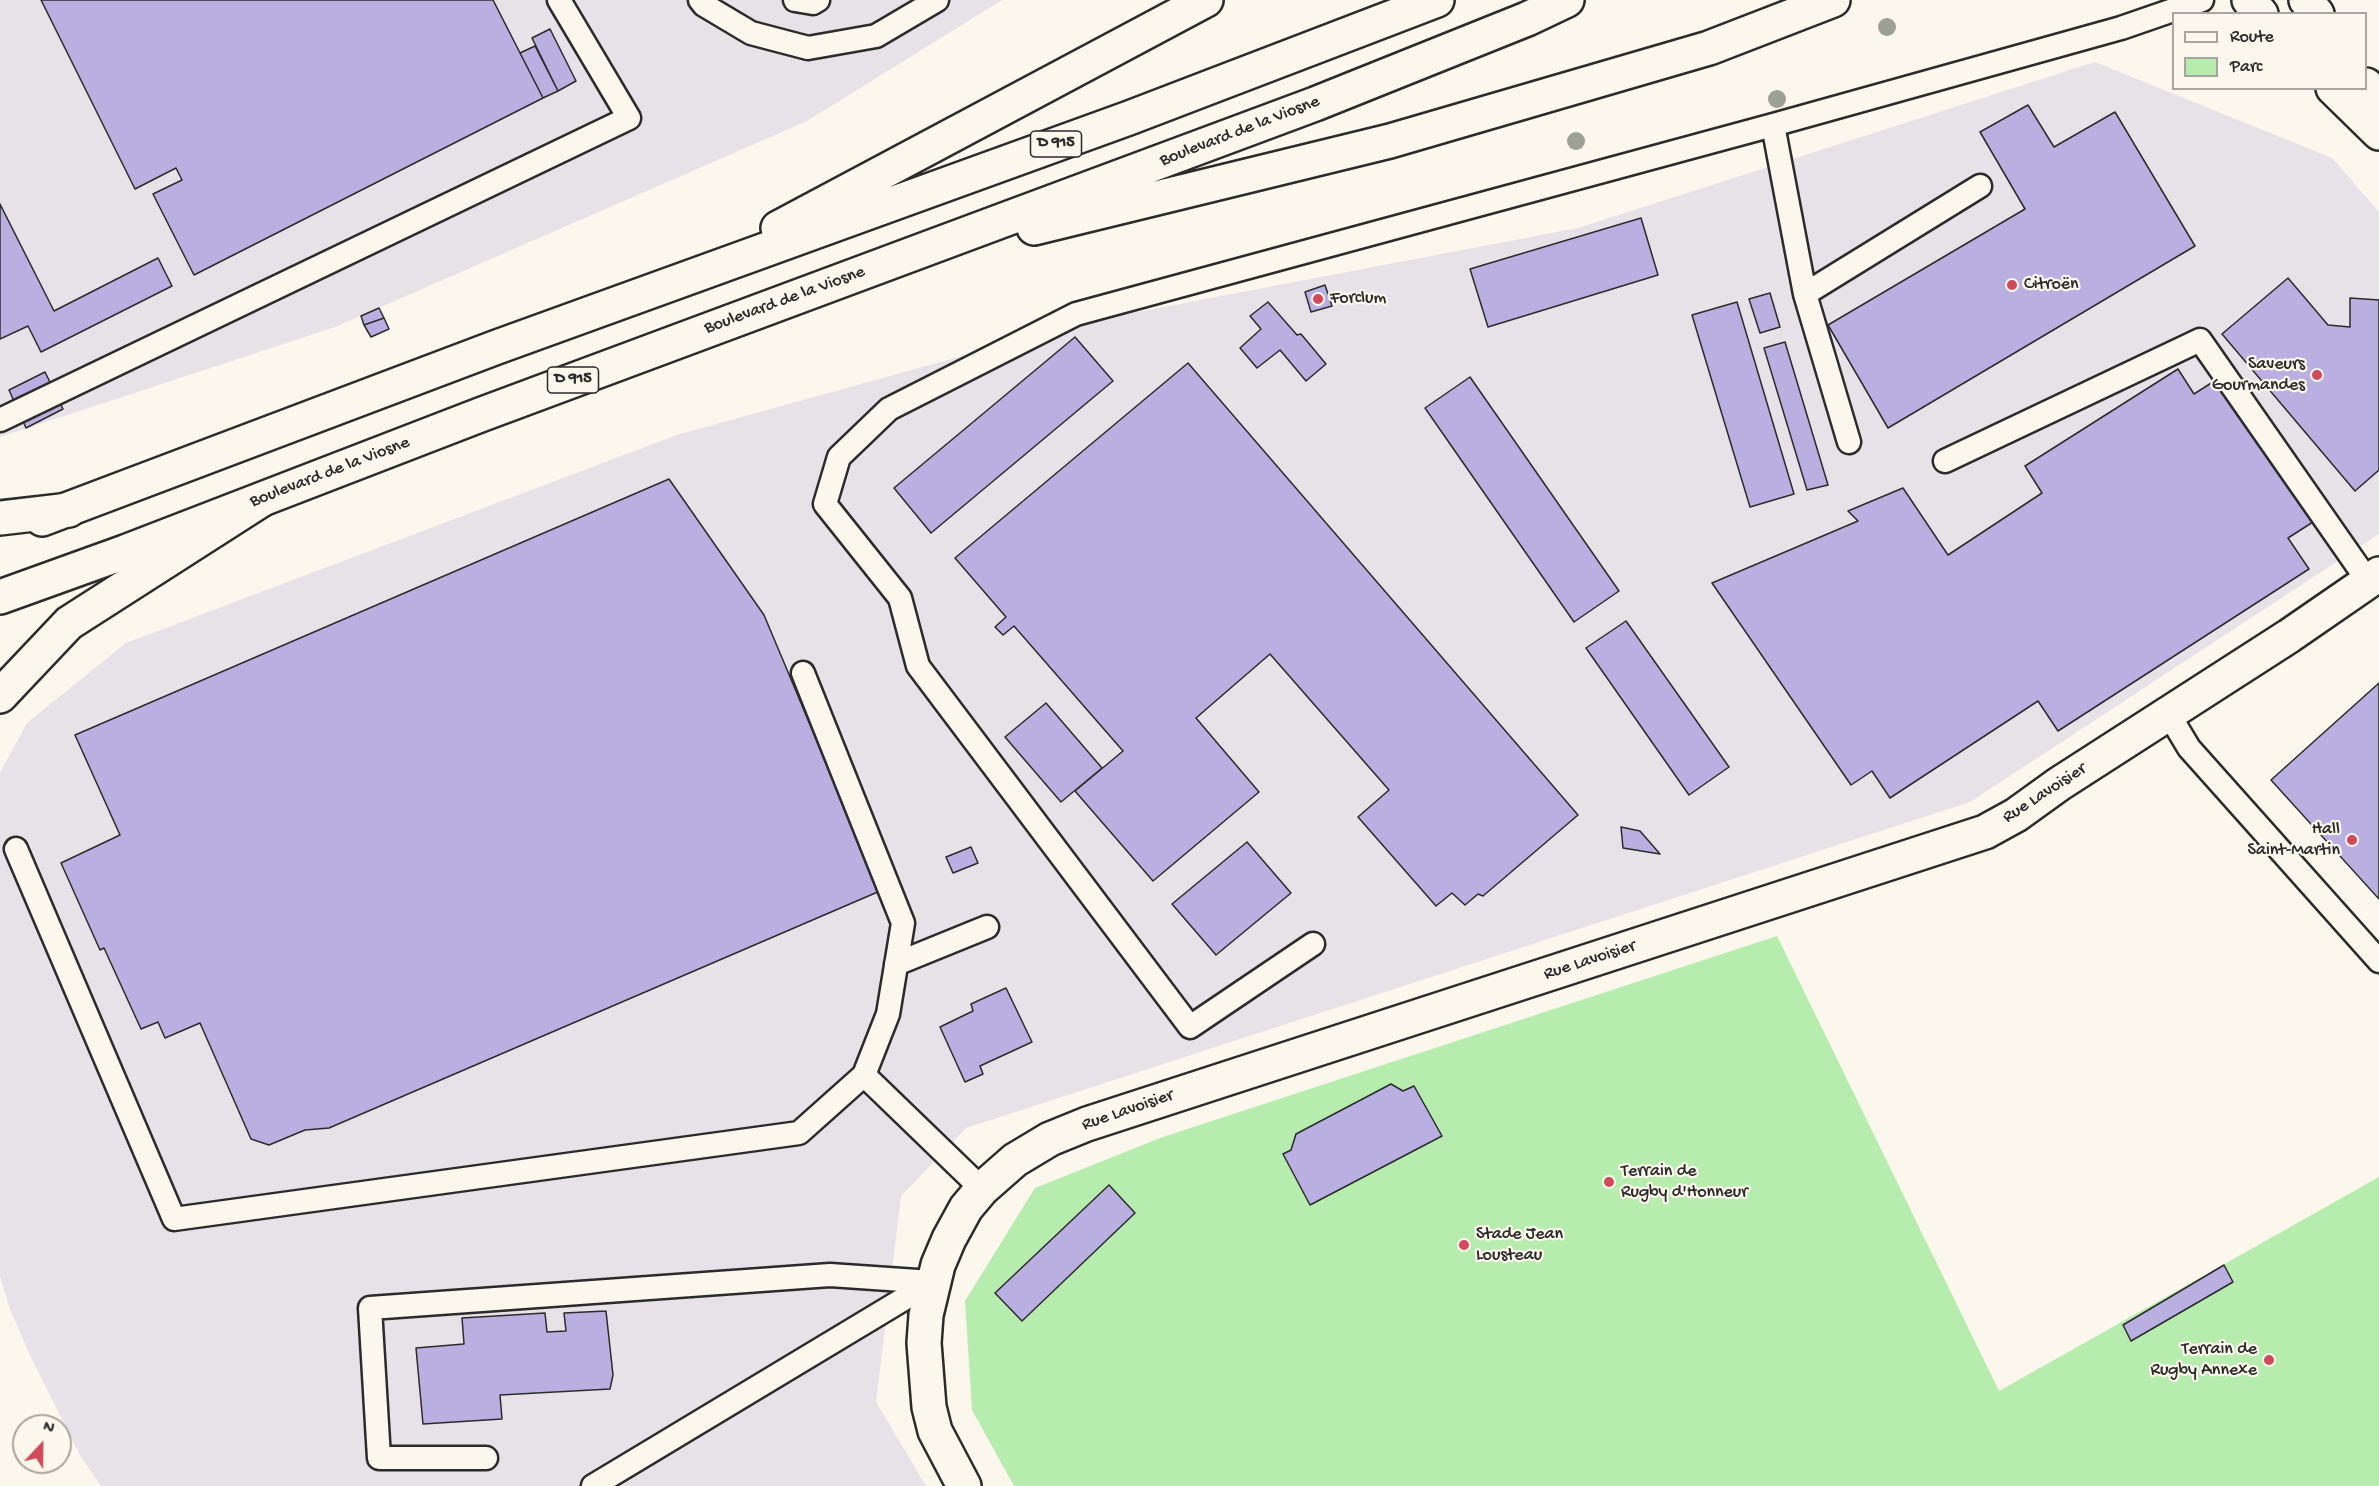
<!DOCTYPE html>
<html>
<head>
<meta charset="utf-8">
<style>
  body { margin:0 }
  #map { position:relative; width:2379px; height:1486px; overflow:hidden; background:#fbf7ec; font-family:"Gochi Hand",sans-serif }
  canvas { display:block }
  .legend { position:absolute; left:2172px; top:12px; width:195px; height:78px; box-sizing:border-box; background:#fbf7ec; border:2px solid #a8a59f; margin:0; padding:8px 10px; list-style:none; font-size:18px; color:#2b2b2b }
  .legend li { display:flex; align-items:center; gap:12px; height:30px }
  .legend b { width:30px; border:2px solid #a8a59f }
  .north { position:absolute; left:12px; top:1414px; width:60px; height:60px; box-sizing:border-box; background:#fbf7ec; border:2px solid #a8a59f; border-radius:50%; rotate:22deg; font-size:16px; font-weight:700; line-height:24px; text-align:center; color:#2b2b2b }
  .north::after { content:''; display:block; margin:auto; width:21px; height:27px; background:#d1495b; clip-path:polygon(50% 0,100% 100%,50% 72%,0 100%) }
</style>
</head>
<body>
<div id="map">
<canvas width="2379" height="1486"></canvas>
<ul class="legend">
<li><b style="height:8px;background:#fbf7ec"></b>Route</li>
<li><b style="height:16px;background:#b6ecae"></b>Parc</li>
</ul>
<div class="north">N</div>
</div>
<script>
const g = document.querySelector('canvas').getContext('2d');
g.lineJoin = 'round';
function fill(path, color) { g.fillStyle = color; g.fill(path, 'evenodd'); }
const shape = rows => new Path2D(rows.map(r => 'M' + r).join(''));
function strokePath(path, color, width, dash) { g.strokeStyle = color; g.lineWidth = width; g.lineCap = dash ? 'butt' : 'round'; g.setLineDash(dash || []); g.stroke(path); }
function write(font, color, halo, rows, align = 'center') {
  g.font = font + ' "Gochi Hand",sans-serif'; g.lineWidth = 4.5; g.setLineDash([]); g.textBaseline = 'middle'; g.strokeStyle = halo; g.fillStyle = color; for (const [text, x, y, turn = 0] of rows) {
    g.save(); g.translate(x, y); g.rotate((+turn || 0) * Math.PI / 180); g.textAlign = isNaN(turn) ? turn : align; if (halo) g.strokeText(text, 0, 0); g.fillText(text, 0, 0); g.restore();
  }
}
fill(shape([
  [0,0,1002,0,807,121,335,327,0,437],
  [2095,62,2332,158,2379,212,2379,534,1970,802,966,1128,901,1196,876,1402,926,1486,101,1486,80,1455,29,1353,10,1309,0,1276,0,773,27,723,126,643,677,435,1085,322,1578,228]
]), '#e7e1e8');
fill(shape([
  [1777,936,1999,1391,2379,1177,2379,1486,1014,1486,972,1410,965,1301,1035,1188,1160,1138]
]), '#b6ecae');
const building = shape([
  [41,0,493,0,543,98,194,275,153,194,182,180,176,168,135,189,41,0],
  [550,29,576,81,558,91,532,38,550,29],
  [535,46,558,91,543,98,520,53,535,46],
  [2028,105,2054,147,2115,112,2195,246,1888,428,1828,325,2025,209,1980,132,2028,105],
  [0,204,54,311,158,258,172,286,41,352,28,326,0,339,0,204],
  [1641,218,1658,275,1488,327,1470,269,1641,218],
  [2288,278,2328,325,2350,327,2350,298,2379,300,2379,470,2355,491,2222,334,2288,278],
  [1325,285,1332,306,1311,312,1305,292,1325,285],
  [1770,293,1780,327,1760,333,1749,299,1770,293],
  [1268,302,1297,335,1301,334,1326,364,1306,381,1280,350,1257,368,1240,348,1261,329,1250,316,1268,302],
  [1737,302,1794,494,1750,507,1692,315,1737,302],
  [379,308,384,318,364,325,361,316,379,308],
  [384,318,389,329,371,337,364,325,384,318],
  [1075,337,1113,381,931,533,894,488,1075,337],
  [1785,342,1828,485,1807,490,1764,348,1785,342],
  [1188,363,1578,815,1483,896,1478,894,1465,905,1452,893,1436,906,1358,817,1389,790,1270,654,1196,718,1259,792,1153,881,1075,791,1123,751,1014,626,1003,635,995,627,1006,617,955,558,1188,363],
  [2178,369,2194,394,2219,378,2313,522,2288,538,2309,569,2058,731,2038,701,1890,798,1872,771,1851,785,1712,583,1858,521,1848,511,1903,488,1948,555,2042,493,2025,466,2178,369],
  [45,372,63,409,26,428,9,390,45,372],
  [1470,377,1619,591,1574,622,1425,408,1470,377],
  [669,479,764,615,880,891,329,1128,305,1130,269,1145,251,1139,200,1023,165,1038,158,1022,141,1029,104,948,100,950,61,863,120,835,75,735,669,479],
  [1626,621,1729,767,1689,795,1586,648,1626,621],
  [2379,683,2379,899,2271,780,2379,683],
  [1046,703,1102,768,1061,802,1005,737,1046,703],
  [1621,827,1640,831,1660,854,1623,848,1621,827],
  [1247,842,1291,893,1216,955,1172,904,1247,842],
  [971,847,978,863,953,873,946,857,971,847],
  [1006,988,1032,1042,980,1066,983,1074,965,1082,940,1027,973,1011,971,1004,1006,988],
  [1391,1084,1403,1091,1414,1086,1442,1136,1310,1205,1283,1154,1291,1150,1296,1134,1391,1084],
  [1109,1185,1135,1213,1022,1321,995,1293,1109,1185],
  [2224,1265,2233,1282,2131,1341,2123,1325,2224,1265],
  [606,1311,613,1375,610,1389,500,1395,502,1419,423,1424,416,1348,464,1344,462,1318,545,1313,547,1332,566,1331,564,1313,606,1311]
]);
fill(building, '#b9afe0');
strokePath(building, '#2b2b2b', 1.5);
const service = shape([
  [700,0,704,5,751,33,808,48,876,36,937,0],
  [795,0,813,3,818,0],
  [1773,125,1805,294,1849,442],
  [1805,294,1980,186],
  [0,420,629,118,559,0],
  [1945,461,2200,340,2368,581],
  [803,673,903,923,888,1014,864,1075],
  [2168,713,2189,748,2379,961],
  [16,849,174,1219,799,1133,864,1075,982,1189],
  [1313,944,1190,1027,918,666,900,598,825,504,839,457,889,409,1076,314,1773,125,2121,28,2202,0],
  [896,964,987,927],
  [486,1458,379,1458,370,1308,830,1275,932,1282,593,1486]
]);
const minor = shape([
  [964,1486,935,1431,929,1407,924,1343,926,1315,938,1265,949,1239,966,1208,982,1189,1015,1160,1050,1139,1087,1124,1985,832,2016,815,2059,784,2289,636,2379,574]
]);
const secondary = shape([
  [2249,0,2261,14],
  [2306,0,2317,14],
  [2366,85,2379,105],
  [2333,88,2379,133]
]);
const primary = shape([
  [778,228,1206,0],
  [1034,228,1390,141,1709,48,1833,0],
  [42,519,497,347,1129,118,1437,0],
  [0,597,125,552,480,415,1315,104,1527,19,1567,0]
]);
const trunk = shape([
  [0,518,69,510]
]);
const motorway = shape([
  [0,696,69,623,261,500]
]);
strokePath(service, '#2b2b2b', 27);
strokePath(minor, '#2b2b2b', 38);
strokePath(secondary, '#2b2b2b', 38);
strokePath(primary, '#2b2b2b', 38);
strokePath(trunk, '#2b2b2b', 38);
strokePath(motorway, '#2b2b2b', 38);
strokePath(service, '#fbf7ec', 22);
strokePath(minor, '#fbf7ec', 33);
strokePath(secondary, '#fbf7ec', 33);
strokePath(primary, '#fbf7ec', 33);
strokePath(trunk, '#fbf7ec', 33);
strokePath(motorway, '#fbf7ec', 33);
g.fillStyle = '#9ca194';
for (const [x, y] of [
  [1887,27],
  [1777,99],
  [1576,141]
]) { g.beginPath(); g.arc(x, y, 9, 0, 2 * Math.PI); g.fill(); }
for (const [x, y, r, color] of [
  [2012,285,6,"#d1495b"],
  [1318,299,6,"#d1495b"],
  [2317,375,6,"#d1495b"],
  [2352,840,6,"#d1495b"],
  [1609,1182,6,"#d1495b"],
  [1464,1245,6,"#d1495b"],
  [2269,1360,6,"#d1495b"]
]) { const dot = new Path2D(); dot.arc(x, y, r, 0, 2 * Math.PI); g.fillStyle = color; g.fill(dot); strokePath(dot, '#fbf7ec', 2); }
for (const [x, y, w] of [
  [1056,144,51],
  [573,380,51]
]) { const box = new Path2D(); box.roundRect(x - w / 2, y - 13, w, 26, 4.5); g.fillStyle = '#fbf7ec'; g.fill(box); strokePath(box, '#2b2b2b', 1.5); }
write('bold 16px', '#2b2b2b', null, [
  ["D 915",1056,144],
  ["D 915",573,380]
]);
write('18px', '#2b2b2b', '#fbf7ec', [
  ["Boulevard de la Viosne",1240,132,-21],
  ["Boulevard de la Viosne",785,301,-20],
  ["Boulevard de la Viosne",330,473,-21],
  ["Rue Lavoisier",2045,794,-33],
  ["Rue Lavoisier",1590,961,-18],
  ["Rue Lavoisier",1128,1111,-19]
]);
write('18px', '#2b2b2b', '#fbf7ec', [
  ["Citroën",2024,285],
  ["Forclum",1330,299],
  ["Saveurs",2305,365,"right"],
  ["Gourmandes",2305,386,"right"],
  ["Hall",2340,830,"right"],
  ["Saint-Martin",2340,851,"right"],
  ["Terrain de",1621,1172],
  ["Rugby d'Honneur",1621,1193],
  ["Stade Jean",1476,1235],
  ["Lousteau",1476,1256],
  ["Terrain de",2257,1350,"right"],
  ["Rugby Annexe",2257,1371,"right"]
], 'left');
</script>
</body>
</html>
